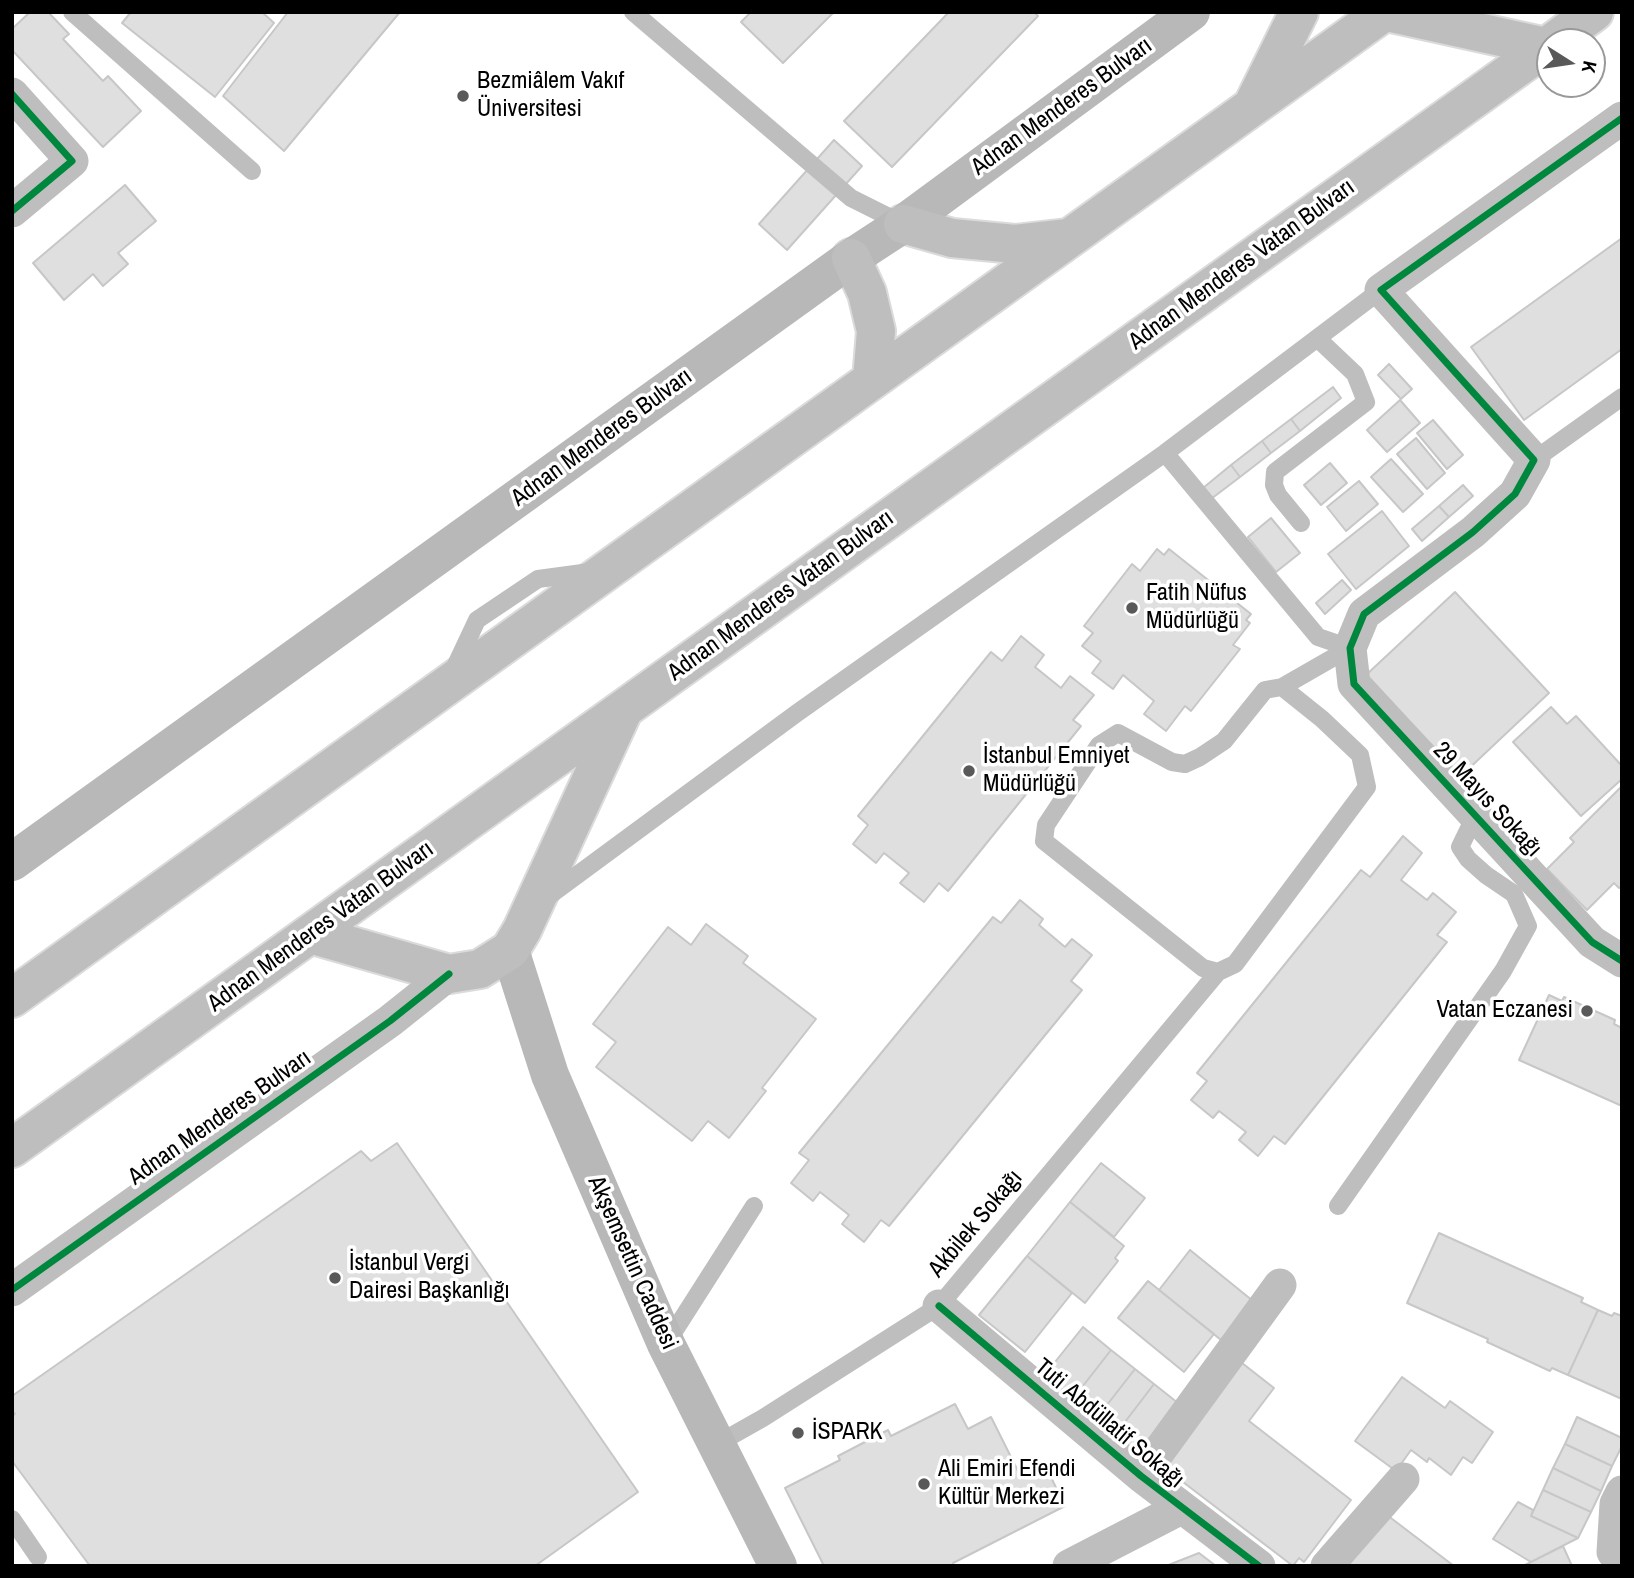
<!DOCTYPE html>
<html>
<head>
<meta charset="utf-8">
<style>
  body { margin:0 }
  #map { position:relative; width:1634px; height:1578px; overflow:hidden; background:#fff; font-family:"Archivo Narrow",sans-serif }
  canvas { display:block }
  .frame { position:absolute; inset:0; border:14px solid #000; pointer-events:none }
  .north { position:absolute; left:1536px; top:28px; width:70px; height:70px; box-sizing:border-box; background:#fff; border:2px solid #999; border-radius:50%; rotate:102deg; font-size:19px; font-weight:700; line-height:28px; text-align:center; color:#000 }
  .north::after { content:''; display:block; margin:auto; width:24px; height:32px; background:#595959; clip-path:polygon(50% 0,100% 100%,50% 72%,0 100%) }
</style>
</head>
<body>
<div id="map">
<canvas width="1634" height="1578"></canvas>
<div class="frame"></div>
<div class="north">K</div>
</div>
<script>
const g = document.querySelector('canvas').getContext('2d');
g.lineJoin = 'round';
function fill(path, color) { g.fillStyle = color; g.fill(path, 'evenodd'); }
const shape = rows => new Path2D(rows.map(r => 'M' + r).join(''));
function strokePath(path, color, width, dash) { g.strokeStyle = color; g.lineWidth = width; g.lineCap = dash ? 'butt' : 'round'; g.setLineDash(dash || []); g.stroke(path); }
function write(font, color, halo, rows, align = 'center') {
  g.font = font + ' "Archivo Narrow",sans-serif'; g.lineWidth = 7; g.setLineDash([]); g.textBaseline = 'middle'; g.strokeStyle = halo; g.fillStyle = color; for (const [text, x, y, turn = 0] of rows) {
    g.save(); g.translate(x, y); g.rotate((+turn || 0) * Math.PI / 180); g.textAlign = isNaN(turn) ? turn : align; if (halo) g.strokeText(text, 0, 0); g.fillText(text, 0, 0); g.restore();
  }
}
const building = shape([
  [30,12,48,12,69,34,63,39,103,81,108,76,141,111,103,147,12,50,12,29,30,12],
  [131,12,262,12,274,23,215,97,122,23,131,12],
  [288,12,400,12,284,151,223,96,288,12],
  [751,12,834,12,783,63,741,22,751,12],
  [949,12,1034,12,1038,16,892,167,844,121,949,12],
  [834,140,862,166,787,250,759,224,834,140],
  [125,185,156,221,118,253,128,264,103,286,93,274,64,300,33,263,125,185],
  [1622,238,1622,349,1524,420,1471,347,1622,238],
  [1389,364,1412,389,1401,399,1378,375,1389,364],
  [1333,387,1341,398,1300,431,1291,419,1333,387],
  [1400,400,1420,423,1387,452,1367,430,1400,400],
  [1291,419,1300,431,1271,453,1262,441,1291,419],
  [1433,420,1463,455,1447,469,1417,433,1433,420],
  [1416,438,1445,473,1427,489,1397,454,1416,438],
  [1262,441,1271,453,1240,477,1231,465,1262,441],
  [1391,459,1423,494,1403,512,1371,477,1391,459],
  [1330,463,1347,483,1321,505,1304,485,1330,463],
  [1231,465,1240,477,1211,499,1203,488,1231,465],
  [1359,481,1378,504,1346,531,1327,507,1359,481],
  [1463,485,1473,496,1449,517,1439,506,1463,485],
  [1439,506,1449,517,1422,541,1412,529,1439,506],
  [1382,511,1409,546,1356,589,1328,554,1382,511],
  [1271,518,1300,553,1276,572,1248,537,1271,518],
  [1157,549,1164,555,1169,549,1251,614,1246,620,1250,623,1233,645,1240,649,1191,711,1185,706,1166,731,1144,714,1154,701,1123,675,1113,689,1092,673,1101,661,1082,646,1093,633,1084,626,1132,564,1140,571,1157,549],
  [1342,580,1351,590,1325,614,1316,603,1342,580],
  [1455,592,1549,693,1461,776,1366,675,1455,592],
  [1021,636,1044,655,1035,667,1061,688,1070,676,1094,695,1073,720,1081,726,948,891,939,883,924,902,900,883,909,873,884,853,876,863,853,844,868,825,858,816,991,652,1002,661,1021,636],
  [1551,707,1567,724,1576,716,1622,766,1622,779,1581,816,1513,742,1551,707],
  [1622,786,1622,886,1619,888,1614,883,1587,910,1547,869,1574,842,1570,838,1622,786],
  [1403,836,1422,853,1401,880,1427,900,1433,893,1456,912,1437,935,1447,942,1285,1144,1274,1136,1258,1156,1239,1140,1246,1132,1219,1111,1213,1118,1191,1100,1207,1081,1197,1073,1361,870,1370,877,1403,836],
  [1020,900,1043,919,1039,925,1065,947,1072,939,1092,955,1071,981,1082,990,889,1226,881,1220,864,1242,842,1224,849,1215,820,1192,813,1201,791,1183,809,1160,799,1153,993,917,1001,923,1020,900],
  [706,924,748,956,743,963,816,1019,762,1088,766,1091,729,1138,708,1121,692,1141,596,1067,616,1042,593,1024,668,927,691,945,706,924],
  [1549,995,1562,1001,1564,997,1615,1020,1614,1024,1622,1028,1622,1106,1519,1060,1549,995],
  [397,1143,638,1492,535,1566,90,1566,12,1461,12,1416,15,1414,12,1410,12,1396,361,1151,371,1161,397,1143],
  [1101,1163,1145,1198,1114,1237,1070,1202,1101,1163],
  [1070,1202,1124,1246,1115,1258,1118,1261,1085,1303,1027,1256,1070,1202],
  [1439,1233,1583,1298,1581,1302,1598,1310,1568,1375,1552,1368,1550,1371,1487,1342,1488,1339,1407,1303,1439,1233],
  [1190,1250,1258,1305,1226,1344,1159,1290,1190,1250],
  [1027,1256,1072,1293,1025,1352,979,1315,1027,1256],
  [1148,1281,1214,1334,1184,1372,1118,1318,1148,1281],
  [1598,1310,1612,1316,1614,1313,1622,1316,1622,1399,1568,1375,1598,1310],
  [1083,1327,1111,1350,1072,1400,1043,1377,1083,1327],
  [1111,1350,1135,1369,1096,1419,1072,1400,1111,1350],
  [1242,1363,1274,1388,1249,1421,1351,1500,1304,1562,1299,1558,1293,1566,1162,1466,1242,1363],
  [1135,1369,1154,1384,1115,1435,1096,1419,1135,1369],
  [1402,1377,1445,1408,1450,1401,1493,1432,1472,1463,1463,1457,1451,1475,1429,1458,1427,1462,1411,1450,1396,1471,1355,1441,1402,1377],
  [1154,1384,1178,1403,1138,1453,1115,1435,1154,1384],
  [955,1404,968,1429,991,1417,1022,1479,1046,1467,1065,1506,953,1563,954,1566,824,1566,785,1488,840,1460,838,1456,888,1430,891,1436,955,1404],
  [1577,1417,1622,1438,1622,1446,1612,1466,1565,1444,1577,1417],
  [1565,1444,1612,1466,1601,1491,1553,1468,1565,1444],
  [1553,1468,1601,1491,1591,1512,1543,1490,1553,1468],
  [1543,1490,1591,1512,1578,1538,1531,1516,1543,1490],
  [1518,1502,1533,1510,1531,1516,1578,1538,1531,1562,1493,1539,1518,1502],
  [1383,1512,1454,1566,1343,1566,1383,1512],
  [1563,1546,1572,1566,1523,1566,1563,1546],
  [1199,1553,1216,1566,1166,1566,1199,1553]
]);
fill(building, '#dfdfdf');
strokePath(building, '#c7c7c7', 2);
const primary = shape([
  [1387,12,1546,47],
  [1553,42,1594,12],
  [1255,101,1299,12],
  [903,224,952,238,1015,244,1068,238],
  [851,258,867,293,876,331,872,380],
  [310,934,449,974,480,969,510,950,522,930,622,713],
  [12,998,1384,12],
  [12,1148,1550,44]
]);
strokePath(primary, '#dbdbdb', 42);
strokePath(shape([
  [72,12,252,171],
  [633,12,851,198,903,224],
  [1165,453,1318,637,1350,648],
  [1534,460,1622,397],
  [1301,523,1278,495,1274,485,1275,472,1366,402,1355,374,1317,338],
  [453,671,477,620,538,579,590,572],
  [1282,687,1322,719,1360,755,1367,787,1235,964,1218,972,1203,968,1044,841,1046,825,1099,745,1118,733,1172,762,1185,764,1200,757,1224,741,1265,690,1282,687],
  [1282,687,1350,648],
  [546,898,797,713,1165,453,1381,290],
  [1338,1206,1503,971,1528,926,1514,894,1486,875,1468,859,1460,847,1475,816],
  [666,1344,754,1206],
  [717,1444,763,1418,939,1306,1218,972],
  [12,1519,38,1557]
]), '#bebebe', 18);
strokePath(shape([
  [12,94,72,161,12,211],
  [1622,118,1381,290,1534,460,1515,494,1473,532,1364,614,1350,648,1354,684,1592,942,1622,961],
  [12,1290,390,1021,449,974],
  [939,1306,1141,1476,1259,1566],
  [1141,1476,1280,1285],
  [1622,1492,1616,1504,1613,1552,1622,1563],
  [1069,1566,1181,1508],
  [1327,1566,1403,1479]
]), '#bebebe', 33);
strokePath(shape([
  [12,862,851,258,903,224,1191,12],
  [510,950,550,1075,666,1344,778,1566]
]), '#b8b8b8', 38);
strokePath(primary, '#bebebe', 38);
strokePath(shape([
  [12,94,72,161,12,211],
  [1622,118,1381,290,1534,460,1515,494,1473,532,1364,614,1350,648,1354,684,1592,942,1622,961],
  [12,1290,390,1021,449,974],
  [939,1306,1141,1476,1259,1566]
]), '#00873e', 7);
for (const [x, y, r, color] of [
  [463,96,7,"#595959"],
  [1132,608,7,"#595959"],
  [969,771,7,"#595959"],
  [1587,1011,7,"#595959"],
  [335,1278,7,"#595959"],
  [798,1433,7,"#595959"],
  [924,1484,7,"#595959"]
]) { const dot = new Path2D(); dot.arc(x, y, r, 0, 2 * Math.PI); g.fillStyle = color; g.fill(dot); strokePath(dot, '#fff', 2.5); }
write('24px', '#000', '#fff', [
  ["Bezmiâlem Vakıf",477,82],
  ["Üniversitesi",477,110],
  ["Fatih Nüfus",1146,594],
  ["Müdürlüğü",1146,622],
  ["İstanbul Emniyet",983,757],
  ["Müdürlüğü",983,785],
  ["Vatan Eczanesi",1573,1011,"right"],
  ["İstanbul Vergi",349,1264],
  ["Dairesi Başkanlığı",349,1292],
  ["İSPARK",812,1433],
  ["Ali Emiri Efendi",938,1470],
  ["Kültür Merkezi",938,1498]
], 'left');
write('24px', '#000', '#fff', [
  ["Adnan Menderes Bulvarı",1062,107,-36],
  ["Adnan Menderes Vatan Bulvarı",1242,265,-36],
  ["Adnan Menderes Bulvarı",602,438,-36],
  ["Adnan Menderes Vatan Bulvarı",781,596,-36],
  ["29 Mayıs Sokağı",1487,800,47],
  ["Adnan Menderes Vatan Bulvarı",321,927,-36],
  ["Adnan Menderes Bulvarı",220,1118,-35],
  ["Akbilek Sokağı",976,1224,-50],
  ["Akşemsettin Caddesi",632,1263,66],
  ["Tuti Abdüllatif Sokağı",1109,1424,40]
]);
</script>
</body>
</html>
